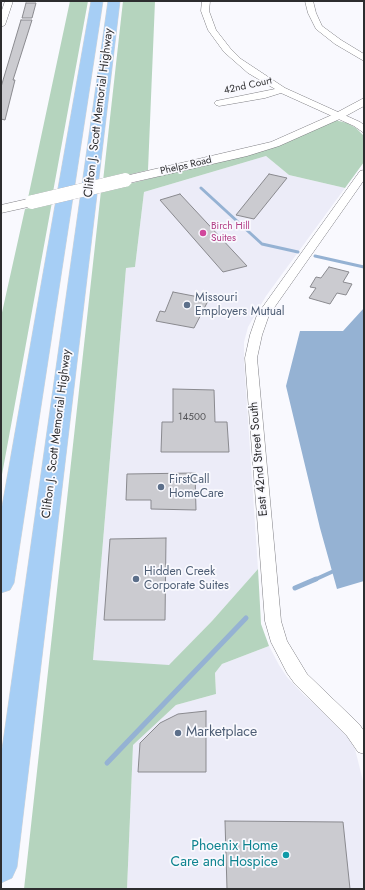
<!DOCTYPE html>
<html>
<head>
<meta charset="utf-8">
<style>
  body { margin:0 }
  #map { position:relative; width:365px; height:890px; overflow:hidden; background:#f9f9fe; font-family:Jost,sans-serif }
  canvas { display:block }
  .frame { position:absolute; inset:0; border:2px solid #2d2d2f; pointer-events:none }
</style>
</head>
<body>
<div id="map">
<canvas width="365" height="890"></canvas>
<div class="frame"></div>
</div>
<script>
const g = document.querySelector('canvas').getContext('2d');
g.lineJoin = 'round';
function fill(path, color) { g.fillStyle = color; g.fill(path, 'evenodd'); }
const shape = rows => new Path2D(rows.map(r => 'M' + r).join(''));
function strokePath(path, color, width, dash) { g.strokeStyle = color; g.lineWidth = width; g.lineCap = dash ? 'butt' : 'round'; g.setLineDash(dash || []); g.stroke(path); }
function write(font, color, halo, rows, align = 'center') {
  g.font = font + ' Jost,sans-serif'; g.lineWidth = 3.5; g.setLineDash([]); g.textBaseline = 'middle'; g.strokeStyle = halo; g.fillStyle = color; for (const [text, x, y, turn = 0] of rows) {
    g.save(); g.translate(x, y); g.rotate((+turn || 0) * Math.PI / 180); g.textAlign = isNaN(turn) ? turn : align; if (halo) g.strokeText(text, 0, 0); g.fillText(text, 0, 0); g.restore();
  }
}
fill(shape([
  [266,156,289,175,345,188,266,296,248,327,244,342,244,361,258,569,212,621,169,666,93,660,126,268,135,267,144,192],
  [269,646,279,665,287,677,304,695,342,727,355,749,364,785,364,889,127,889,133,745,176,705,216,694,215,673,222,664]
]), '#ececf8');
fill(shape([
  [70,1,88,1,53,192,28,198],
  [123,1,155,1,148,170,103,181],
  [335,120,347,123,356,128,364,136,364,162,345,188,289,175,266,156,144,192,135,267,126,268,93,660,169,665,212,621,258,569,261,624,269,646,222,664,215,673,216,694,176,705,133,745,127,889,24,889,101,191,251,153],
  [52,202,1,480,1,317,25,209]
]), '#b5d4be');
fill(shape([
  [364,308,364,581,337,589,320,528,286,386,300,331,343,331]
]), '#95b2d3');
strokePath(shape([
  [201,188,262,244,298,252],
  [315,256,364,267]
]), '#95b2d3', 3);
strokePath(shape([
  [314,580,336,570]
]), '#95b2d3', 4);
strokePath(shape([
  [295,588,316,579],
  [107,763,246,618]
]), '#95b2d3', 5);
const building = shape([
  [26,3,36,3,32,18,22,18,26,3],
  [21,20,32,20,13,80,15,80,5,120,1,119,1,87,21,20],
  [269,174,287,178,254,219,236,215,269,174],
  [180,194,247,266,223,272,160,200,180,194],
  [329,267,349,272,343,282,352,284,346,295,337,293,330,304,309,298,316,288,310,287,316,277,321,278,329,267],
  [173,292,209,299,194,328,156,321,160,311,165,312,173,292],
  [173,389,214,390,215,422,227,422,229,452,161,452,162,422,173,422,173,389],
  [195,473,196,510,151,509,151,500,126,500,127,474,195,473],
  [166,538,165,620,104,620,110,539,166,538],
  [206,711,206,772,138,772,140,743,160,723,178,714,206,711],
  [225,821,343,822,350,889,227,889,225,821]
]);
fill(building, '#cbcbd0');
strokePath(building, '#8a8a8f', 1);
const minor = shape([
  [5,1,13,1,5,25,1,27,1,13,5,1],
  [202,1,210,1,209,11,216,30,230,48,241,59,285,88,360,122,364,125,364,133,354,126,281,93,265,98,219,106,216,105,214,103,216,101,275,89,248,73,224,52,208,30,201,11,202,1],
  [305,1,313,1,316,13,322,26,341,40,364,54,364,61,335,44,316,29,308,13,305,1],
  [364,170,364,180,269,315,262,335,257,358,281,621,287,641,307,674,359,724,364,731,364,754,358,752,347,736,295,684,287,673,271,642,265,621,245,358,250,335,257,315,360,171,364,170]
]);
const tertiary = shape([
  [364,98,364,106,342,118,279,146,247,156,125,184,121,183,119,180,121,177,271,142,334,114,364,98],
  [32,198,37,199,38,202,37,205,1,213,1,205,32,198]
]);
const motorway = shape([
  [91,1,103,1,14,583,10,590,1,593,1,512,91,1],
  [108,1,120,1,17,867,12,878,1,883,1,756,108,1]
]);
strokePath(minor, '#7f7f84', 1);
strokePath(tertiary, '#7f7f84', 1);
strokePath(motorway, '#d5d5d5', 1);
fill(minor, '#fff');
fill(tertiary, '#fff');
fill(motorway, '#a6cef5');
const tertiaryBridge = shape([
  [32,202,125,180]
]);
strokePath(tertiaryBridge, '#7f7f84', 14, []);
strokePath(tertiaryBridge, '#fff', 14);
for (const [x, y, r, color] of [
  [203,233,4,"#d1479c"],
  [187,305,4,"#5c6f8a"],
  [161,487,4,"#5c6f8a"],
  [136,579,4,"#5c6f8a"],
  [178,733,4,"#5c6f8a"],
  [286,855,4,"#0f9aa8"]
]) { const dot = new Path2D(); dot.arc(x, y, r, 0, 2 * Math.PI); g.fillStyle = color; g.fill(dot); strokePath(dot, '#f9f9fe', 1.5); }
write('10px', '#2d2d2f', '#f9f9fe', [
  ["42nd Court",248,86,-12],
  ["Phelps Road",186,166,-13]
]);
write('10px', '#b23c85', '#f9f9fe', [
  ["Birch Hill",211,227],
  ["Suites",211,239]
], 'left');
write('10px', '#545457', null, [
  ["14500",192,418]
]);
write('12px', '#2d2d2f', '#f9f9fe', [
  ["Clifton J. Scott Memorial Highway",99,113,-83],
  ["Clifton J. Scott Memorial Highway",57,434,-83],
  ["East 42nd Street South",259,459,-95]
]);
write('12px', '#4e5e75', '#f9f9fe', [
  ["Missouri",195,298],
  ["Employers Mutual",195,312],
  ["FirstCall",169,480],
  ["HomeCare",169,494],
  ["Hidden Creek",144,572],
  ["Corporate Suites",144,586]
], 'left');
write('14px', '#4e5e75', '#f9f9fe', [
  ["Marketplace",186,733]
], 'left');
write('14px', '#0d838f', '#f9f9fe', [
  ["Phoenix Home",278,847],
  ["Care and Hospice",278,863]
], 'right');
</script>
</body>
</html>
